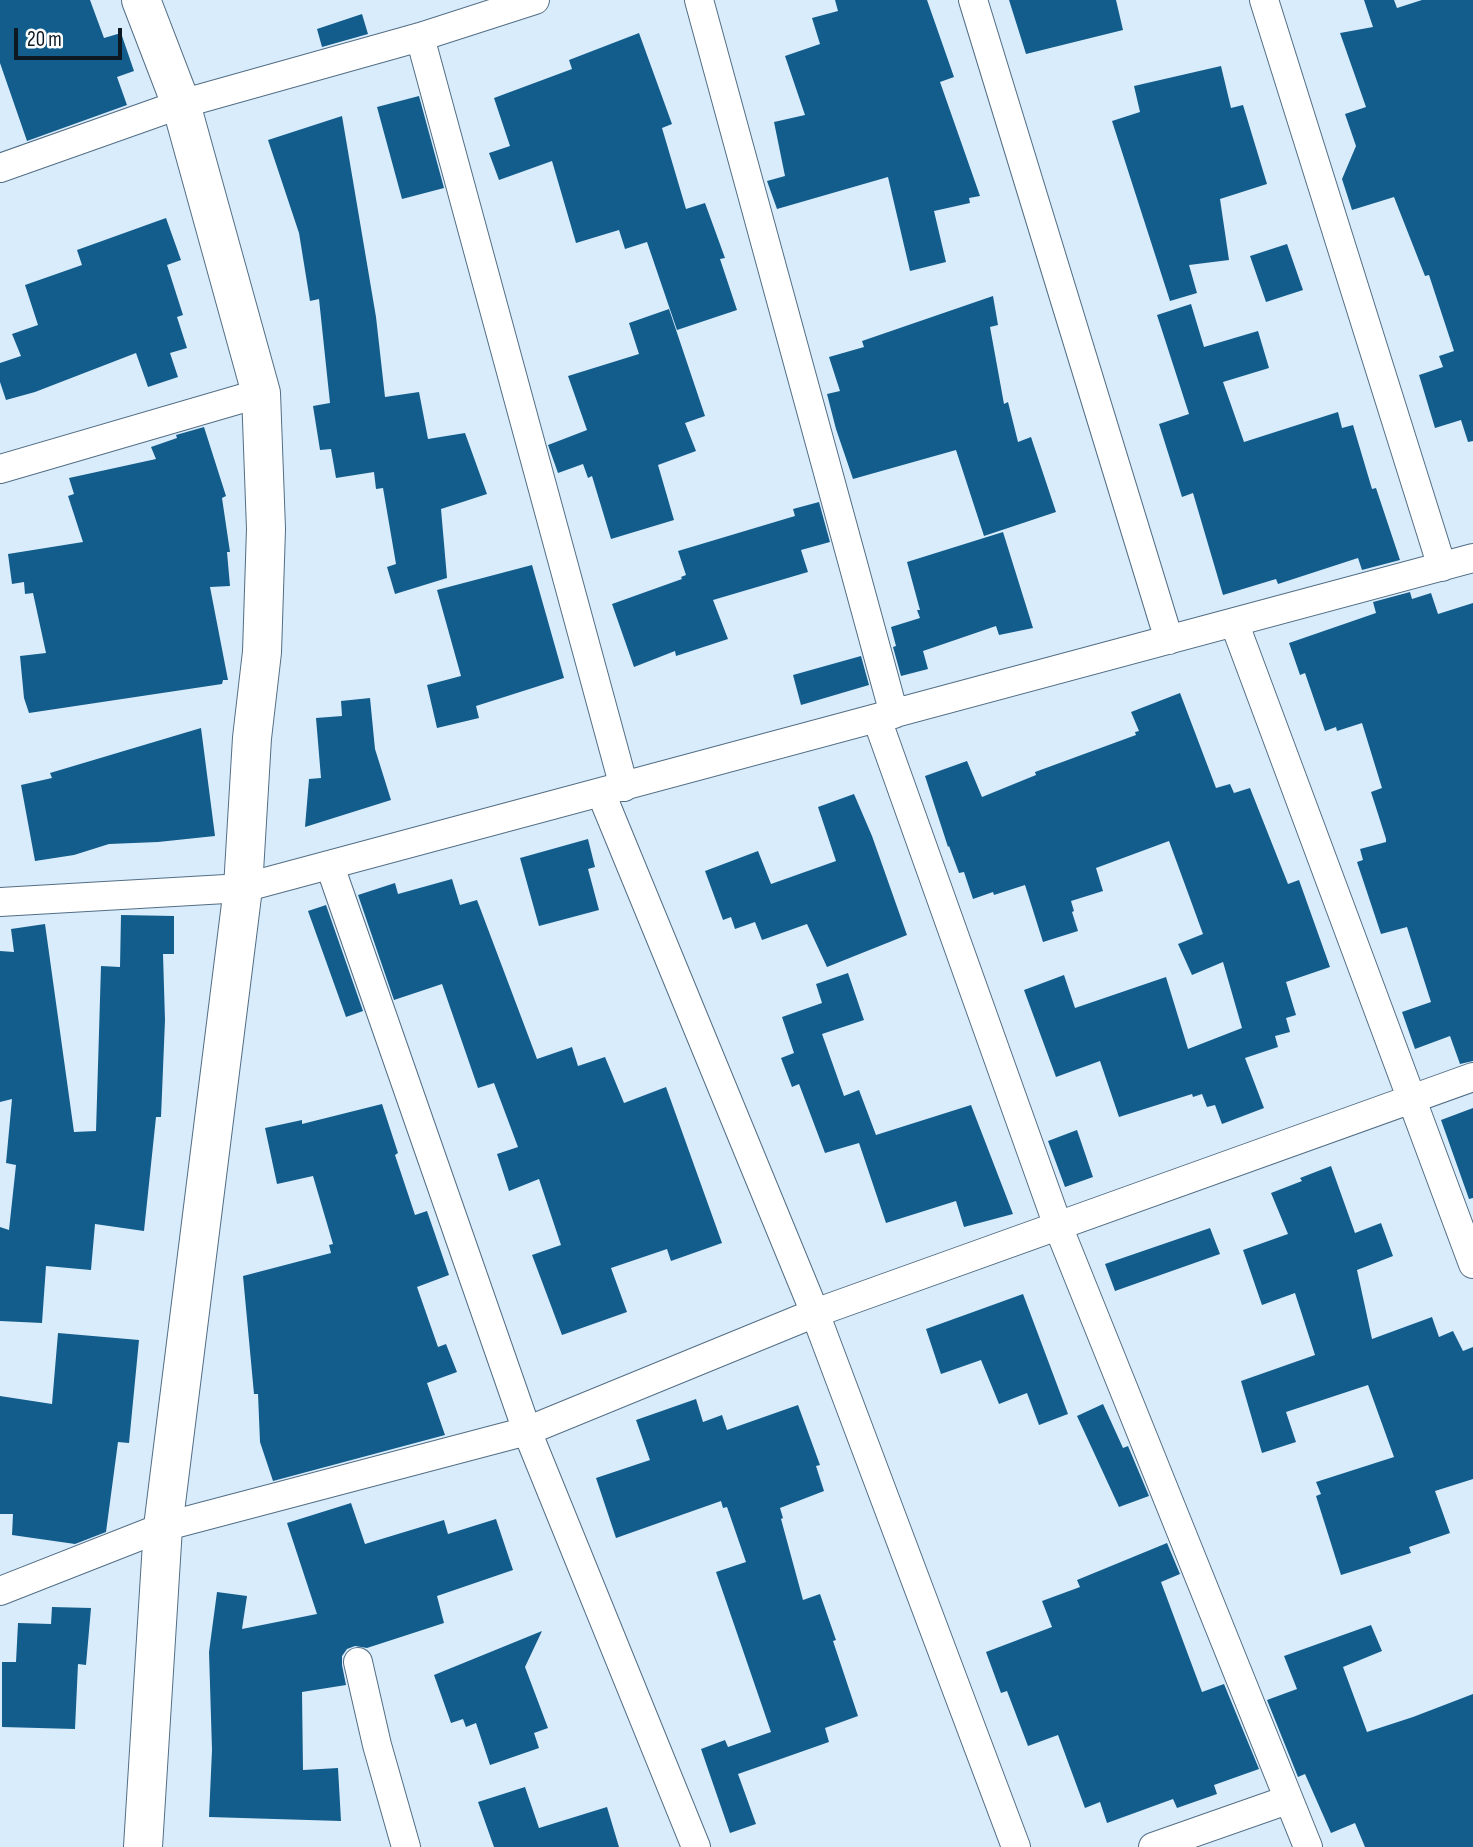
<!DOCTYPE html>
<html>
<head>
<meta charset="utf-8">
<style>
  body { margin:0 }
  #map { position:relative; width:1473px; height:1847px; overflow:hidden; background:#d9ecfc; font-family:"Sofia Sans Condensed",sans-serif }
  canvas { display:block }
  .scale { position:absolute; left:14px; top:28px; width:108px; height:32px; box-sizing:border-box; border:4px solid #0d1922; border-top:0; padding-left:9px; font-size:21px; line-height:24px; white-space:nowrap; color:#0d1922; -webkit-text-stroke:5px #fff; paint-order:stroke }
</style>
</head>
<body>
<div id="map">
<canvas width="1473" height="1847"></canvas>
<div class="scale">20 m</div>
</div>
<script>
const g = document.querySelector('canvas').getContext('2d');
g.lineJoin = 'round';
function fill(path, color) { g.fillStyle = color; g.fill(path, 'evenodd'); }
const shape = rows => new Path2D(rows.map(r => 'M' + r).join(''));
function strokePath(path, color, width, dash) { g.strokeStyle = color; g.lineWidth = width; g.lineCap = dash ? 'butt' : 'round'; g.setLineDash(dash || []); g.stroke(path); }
fill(shape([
  [0,0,90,0,104,38,121,33,134,71,117,77,127,105,27,141,0,63],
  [835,0,927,0,954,77,940,82,980,196,969,198,970,203,934,211,946,262,910,271,888,177,777,209,767,181,785,176,774,122,805,115,785,56,820,44,812,18,838,11],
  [1009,0,1116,0,1123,30,1026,54],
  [1364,0,1394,0,1397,8,1422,0,1473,0,1473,441,1468,442,1461,420,1435,428,1419,375,1443,367,1439,356,1454,351,1429,275,1425,276,1394,197,1352,210,1342,179,1356,146,1345,114,1366,107,1340,33,1373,27],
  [362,14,368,34,322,47,317,29],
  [639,33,672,124,662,128,686,209,705,203,725,258,720,259,737,310,677,330,647,242,625,249,619,230,576,243,552,161,499,180,489,153,510,146,494,98,572,69,569,60],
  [1221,66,1231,108,1243,105,1267,184,1220,199,1229,260,1189,265,1197,293,1170,301,1112,121,1140,112,1134,86],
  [419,96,444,188,402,199,377,107],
  [342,116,376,317,385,397,419,392,428,439,465,433,487,494,441,509,447,578,395,594,387,567,396,564,383,488,376,489,374,472,336,478,331,449,320,450,313,406,330,403,319,299,310,301,299,233,268,140],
  [166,218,181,260,167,265,183,315,177,317,187,348,170,353,178,377,148,387,136,353,35,392,6,400,0,382,0,363,21,356,12,334,38,325,25,285,82,265,77,250],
  [1287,244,1303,290,1266,302,1250,256],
  [993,296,998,325,990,327,1004,404,1008,402,1018,442,1031,437,1056,512,984,536,956,450,853,479,836,429,827,394,840,391,829,357,864,347,862,341],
  [1191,304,1204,347,1258,331,1269,368,1223,382,1244,442,1338,412,1342,428,1353,425,1372,489,1376,488,1400,560,1362,570,1358,558,1278,584,1276,579,1223,595,1193,493,1182,497,1159,424,1189,414,1157,315],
  [669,309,705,416,685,423,696,451,658,465,674,520,611,539,592,476,588,478,583,464,558,473,548,445,587,430,568,376,639,354,629,323],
  [204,427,226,496,222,498,230,552,227,552,230,586,210,587,228,680,223,680,222,684,29,713,24,698,20,656,46,653,33,593,25,594,24,582,12,584,8,554,83,542,68,496,74,494,69,478,156,459,151,447,177,438,176,435],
  [819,502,830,542,801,550,808,572,713,600,728,639,676,656,675,651,634,667,612,604,682,579,681,577,686,575,678,551,795,516,793,509],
  [1003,532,1033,628,999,635,996,626,923,651,928,669,901,676,893,647,896,646,891,627,920,618,917,610,920,610,907,562],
  [532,565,564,678,476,706,479,718,437,728,427,685,461,676,437,590],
  [1410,592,1412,599,1431,593,1438,614,1473,603,1473,1061,1460,1064,1450,1036,1415,1049,1402,1012,1431,1002,1407,927,1381,934,1357,862,1363,860,1360,849,1386,842,1386,839,1371,792,1382,788,1362,723,1337,731,1336,727,1325,731,1305,673,1300,675,1289,643,1376,613,1373,602],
  [861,656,869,685,801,705,793,675],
  [1180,693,1216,788,1230,784,1234,793,1250,788,1288,884,1299,880,1330,967,1286,982,1296,1015,1286,1018,1290,1032,1275,1036,1278,1047,1245,1058,1264,1108,1222,1124,1215,1105,1207,1107,1202,1094,1193,1097,1192,1094,1119,1117,1100,1061,1056,1077,1024,990,1064,975,1075,1008,1166,977,1188,1049,1242,1028,1223,962,1192,975,1178,944,1203,934,1169,841,1096,868,1103,891,1071,901,1074,911,1072,912,1078,931,1043,942,1025,885,994,895,993,892,973,899,964,872,959,873,949,846,948,847,925,776,967,761,982,797,1036,775,1035,772,1136,735,1135,732,1139,731,1131,712],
  [370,698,375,749,391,800,305,827,309,779,321,778,316,718,342,716,341,701],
  [201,728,215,836,158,842,109,844,74,855,35,861,21,785,52,778,50,773],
  [854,794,872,836,907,935,827,967,807,924,762,940,755,922,735,929,731,917,723,920,705,871,758,851,771,884,836,861,818,807],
  [588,839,595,867,588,869,599,910,539,926,520,858],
  [452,879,460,905,477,900,537,1059,572,1047,578,1066,605,1057,624,1103,666,1087,722,1243,671,1261,667,1249,611,1268,627,1312,562,1335,532,1255,561,1245,539,1179,509,1191,497,1154,518,1147,494,1083,478,1088,442,984,394,1000,358,895,395,883,398,894],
  [326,905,363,1011,346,1017,308,911],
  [121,915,174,916,174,954,163,954,165,1020,161,1117,156,1117,144,1231,95,1224,91,1270,46,1266,42,1323,0,1321,0,1227,9,1230,16,1165,6,1163,12,1099,0,1102,0,951,14,952,11,929,45,924,74,1132,96,1131,101,966,120,967],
  [848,973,864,1020,822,1034,844,1096,859,1090,876,1135,971,1105,1013,1214,964,1227,956,1201,886,1223,859,1143,825,1153,799,1084,792,1087,781,1058,794,1053,782,1017,822,1003,816,984],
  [382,1104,398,1153,395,1155,415,1215,427,1211,449,1275,417,1287,438,1347,446,1344,457,1372,427,1383,445,1435,273,1481,260,1442,258,1394,254,1394,243,1276,331,1253,329,1245,333,1244,313,1176,277,1184,265,1128,302,1120,302,1124],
  [1473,1108,1473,1198,1469,1199,1441,1120],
  [1077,1130,1093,1177,1065,1187,1048,1141],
  [1331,1166,1355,1233,1381,1223,1393,1256,1357,1270,1372,1339,1432,1317,1439,1337,1453,1331,1463,1351,1473,1347,1473,1479,1435,1491,1450,1533,1409,1547,1411,1553,1341,1575,1316,1496,1321,1494,1316,1482,1394,1457,1368,1385,1286,1412,1296,1442,1262,1453,1241,1381,1315,1355,1295,1293,1262,1305,1243,1250,1288,1234,1271,1193,1302,1181,1300,1178],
  [1210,1228,1220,1254,1115,1291,1105,1264],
  [1023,1294,1068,1414,1039,1425,1027,1393,999,1404,981,1360,941,1374,926,1329],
  [58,1333,139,1340,129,1443,118,1442,106,1532,75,1544,12,1535,13,1514,0,1514,0,1396,52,1404],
  [696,1399,703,1422,722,1415,727,1430,798,1405,820,1465,816,1466,824,1491,780,1508,783,1518,781,1519,803,1600,820,1594,836,1640,833,1641,858,1716,825,1728,829,1742,738,1774,756,1824,730,1833,701,1749,725,1740,728,1747,771,1732,716,1572,746,1562,727,1507,723,1508,721,1501,616,1538,596,1478,650,1460,636,1420],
  [1103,1404,1123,1448,1128,1446,1149,1496,1119,1507,1077,1416],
  [351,1503,365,1544,444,1520,448,1534,496,1519,513,1570,437,1596,444,1623,367,1648,355,1646,347,1649,342,1656,342,1665,346,1685,302,1692,303,1770,338,1768,341,1821,209,1817,212,1750,209,1652,217,1592,247,1596,242,1629,317,1614,287,1523],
  [1167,1543,1180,1574,1161,1582,1202,1692,1224,1684,1259,1769,1214,1785,1217,1794,1177,1808,1173,1799,1107,1823,1100,1802,1085,1808,1058,1735,1028,1746,1007,1691,1001,1693,986,1652,1052,1627,1042,1601,1080,1587,1077,1580],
  [52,1607,91,1608,86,1665,78,1664,75,1729,2,1727,2,1662,16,1662,18,1623,51,1624],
  [1371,1625,1382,1651,1343,1667,1367,1732,1413,1717,1473,1694,1473,1847,1365,1847,1355,1823,1331,1833,1305,1774,1298,1777,1267,1700,1297,1689,1284,1656],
  [542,1631,525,1667,548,1728,534,1733,539,1748,490,1765,476,1723,466,1727,463,1719,451,1723,434,1675],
  [525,1787,539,1828,607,1807,619,1847,494,1847,478,1802]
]), '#135d8c');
const street = shape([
  [699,0,894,714],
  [973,0,1169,640],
  [1264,0,1442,567],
  [420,37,624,787],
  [0,168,181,104,420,37,535,0],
  [0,469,261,393],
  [1234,622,1473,1264],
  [877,719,1058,1226,1308,1847],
  [601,793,815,1313,1016,1847],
  [330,866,527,1431,696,1847],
  [0,902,243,888,1473,558],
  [0,1591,163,1527,527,1431,815,1313,1473,1077],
  [358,1662,377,1745,406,1847],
  [1153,1847,1287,1800]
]);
const secondary = shape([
  [141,0,181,104,261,393,266,529,262,652,252,738,243,888,163,1527,143,1847]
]);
strokePath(street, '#526e85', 30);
strokePath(secondary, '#526e85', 40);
strokePath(street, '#fff', 28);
strokePath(secondary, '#fff', 38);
</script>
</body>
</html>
